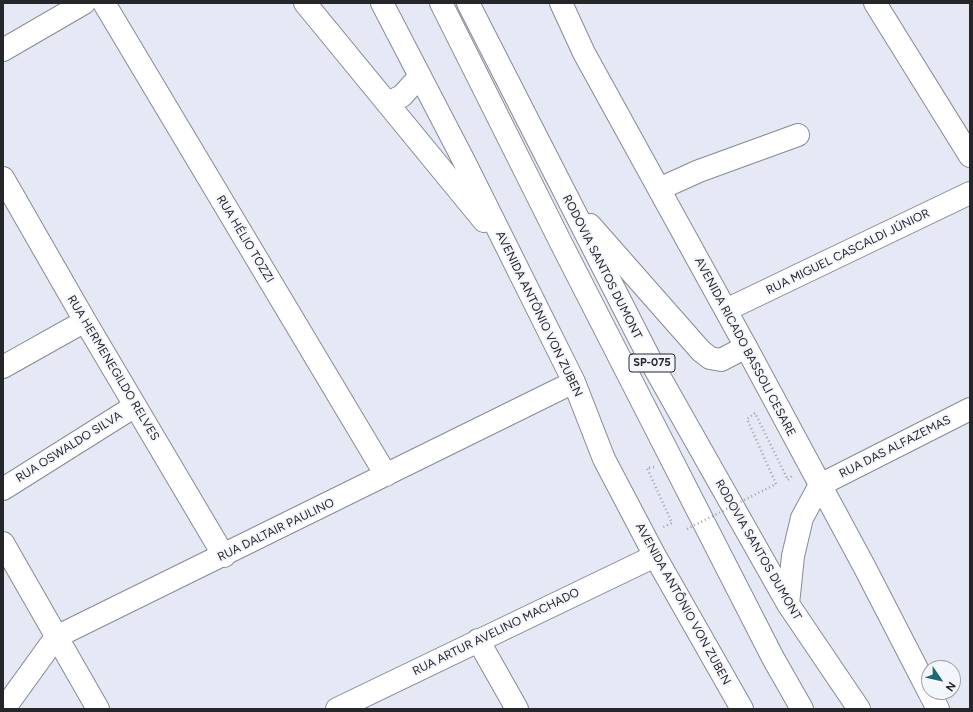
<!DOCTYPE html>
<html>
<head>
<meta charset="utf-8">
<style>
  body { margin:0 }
  #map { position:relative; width:973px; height:712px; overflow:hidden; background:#e5e9f5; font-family:Figtree,sans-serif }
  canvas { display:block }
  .frame { position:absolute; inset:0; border:4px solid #25262a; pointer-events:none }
  .north { position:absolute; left:921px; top:660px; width:40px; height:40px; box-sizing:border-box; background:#f4f6fe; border:1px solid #a1a3a9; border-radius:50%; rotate:124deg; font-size:11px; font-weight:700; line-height:16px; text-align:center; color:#25262a }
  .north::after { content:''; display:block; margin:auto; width:14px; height:18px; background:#1d6971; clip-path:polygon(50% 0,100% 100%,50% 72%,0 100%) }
</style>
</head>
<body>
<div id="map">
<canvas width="973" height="712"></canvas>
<div class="frame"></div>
<div class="north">N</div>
</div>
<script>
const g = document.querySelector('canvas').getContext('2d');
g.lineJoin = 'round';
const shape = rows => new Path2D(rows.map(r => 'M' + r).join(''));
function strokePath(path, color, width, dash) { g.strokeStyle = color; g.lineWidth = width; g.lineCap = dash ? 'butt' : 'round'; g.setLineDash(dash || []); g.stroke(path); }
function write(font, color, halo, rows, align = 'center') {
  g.font = font + ' Figtree,sans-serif'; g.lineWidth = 4; g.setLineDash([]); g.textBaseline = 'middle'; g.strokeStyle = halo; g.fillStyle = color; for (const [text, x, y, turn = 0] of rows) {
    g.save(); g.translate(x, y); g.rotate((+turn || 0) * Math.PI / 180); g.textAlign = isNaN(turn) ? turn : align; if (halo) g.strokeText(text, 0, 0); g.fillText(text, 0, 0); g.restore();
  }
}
const minor = shape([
  [104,3,386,475],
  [305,3,484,221],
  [382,3,464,161,574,382,604,459,655,556,742,709],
  [561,3,584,53,746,347,864,566,929,692],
  [875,3,970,156],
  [3,50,84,3],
  [387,103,402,96,420,76],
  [3,178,85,321,224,556],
  [659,189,699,171,798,135],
  [726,310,970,193],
  [3,367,85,321],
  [820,485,970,409],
  [3,489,135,406],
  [3,543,98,709],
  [478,640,517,709],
  [929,692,938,709],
  [4,709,56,637,574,382],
  [337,709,655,556]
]);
const highway = shape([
  [441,3,561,243,773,658,802,709],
  [468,3,654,367,788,604,859,709],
  [590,225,701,351,710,358,721,360,746,347],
  [788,604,793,556,802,518,820,485]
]);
strokePath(minor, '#878a95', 24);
strokePath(highway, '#878a95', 24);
strokePath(shape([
  [654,467,647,468,672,523,661,528],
  [776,484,747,419,755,413,788,480,793,475]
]), '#9ea1aa', 2.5, [1, 3]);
strokePath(minor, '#fff', 22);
strokePath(highway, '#fff', 22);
strokePath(shape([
  [687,529,776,484]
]), '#9ea1aa', 2.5, [1, 3]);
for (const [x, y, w] of [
  [652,363,46]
]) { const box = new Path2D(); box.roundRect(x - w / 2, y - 9, w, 18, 3); g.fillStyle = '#f4f6fe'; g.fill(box); strokePath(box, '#25262a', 1); }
write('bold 11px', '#25262a', null, [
  ["SP-075",652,363]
]);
write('12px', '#25262a', '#f4f6fe', [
  ["RUA HÉLIO TOZZI",245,239,59],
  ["RUA MIGUEL CASCALDI JÚNIOR",848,252,-26],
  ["RODOVIA SANTOS DUMONT",602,267,63],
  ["AVENIDA ANTÔNIO VON ZUBEN",539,314,64],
  ["AVENIDA RICADO BASSOLI CESARE",745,347,62],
  ["RUA HERMENEGILDO RELVES",113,368,59],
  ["RUA OSWALDO SILVA",69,447,-32],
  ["RUA DAS ALFAZEMAS",895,447,-27],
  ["RUA DALTAIR PAULINO",276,530,-26],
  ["RODOVIA SANTOS DUMONT",758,550,60],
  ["AVENIDA ANTÔNIO VON ZUBEN",683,604,61],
  ["RUA ARTUR AVELINO MACHADO",496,632,-26]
]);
</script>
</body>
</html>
